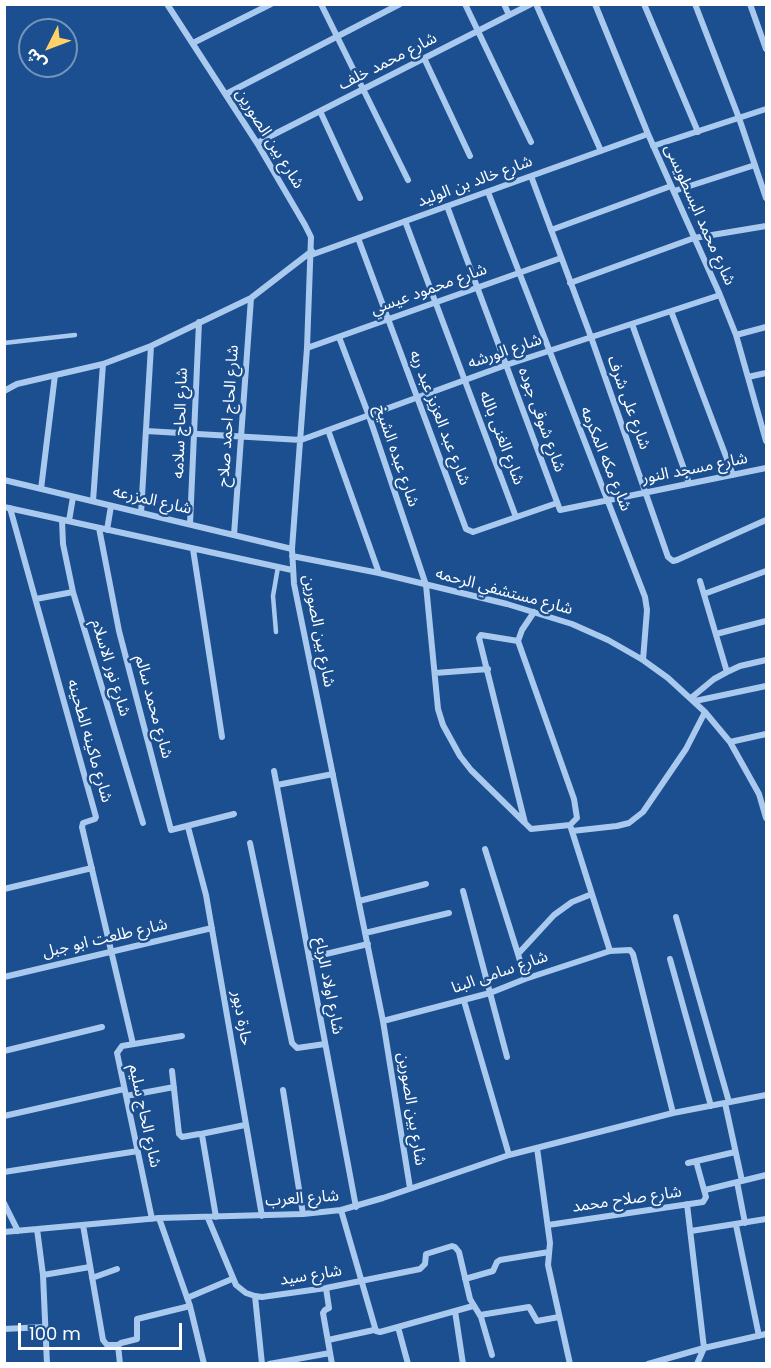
<!DOCTYPE html>
<html>
<head>
<meta charset="utf-8">
<style>
  body { margin:0 }
  #map { position:relative; width:771px; height:1368px; overflow:hidden; background:#1b4f8f; font-family:Poppins,"Noto Sans Arabic",sans-serif }
  canvas { display:block }
  .frame { position:absolute; inset:0; border:6px solid #fff; pointer-events:none }
  .north { position:absolute; left:18px; top:18px; width:60px; height:60px; box-sizing:border-box; background:#1b4f8f; border:2px solid #7695bc; border-radius:50%; rotate:228deg; font-size:16px; font-weight:700; line-height:24px; text-align:center; color:#fff }
  .north::after { content:''; display:block; margin:auto; width:21px; height:27px; background:#ffd166; clip-path:polygon(50% 0,100% 100%,50% 72%,0 100%) }
  .scale { position:absolute; left:18px; top:1323px; width:164px; height:27px; box-sizing:border-box; border:3px solid #fff; border-top:0; padding-left:8px; font-size:18px; line-height:21px; white-space:nowrap; color:#fff; -webkit-text-stroke:4px #1b4f8f; paint-order:stroke }
</style>
</head>
<body>
<div id="map">
<canvas width="771" height="1368"></canvas>
<div class="frame"></div>
<div class="north">ش</div>
<div class="scale">100 m</div>
</div>
<script>
const g = document.querySelector('canvas').getContext('2d');
g.lineJoin = 'round';
const shape = rows => new Path2D(rows.map(r => 'M' + r).join(''));
function strokePath(path, color, width, dash) { g.strokeStyle = color; g.lineWidth = width; g.lineCap = dash ? 'butt' : 'round'; g.setLineDash(dash || []); g.stroke(path); }
function write(font, color, halo, rows, align = 'center') {
  g.font = font + ' Poppins,"Noto Sans Arabic",sans-serif'; g.lineWidth = 5; g.setLineDash([]); g.textBaseline = 'middle'; g.strokeStyle = halo; g.fillStyle = color; for (const [text, x, y, turn = 0] of rows) {
    g.save(); g.translate(x, y); g.rotate((+turn || 0) * Math.PI / 180); g.textAlign = isNaN(turn) ? turn : align; if (halo) g.strokeText(text, 0, 0); g.fillText(text, 0, 0); g.restore();
  }
}
strokePath(shape([
  [4,343,75,335],
  [276,632,273,596,278,567]
]), '#a9c9ee', 4.5);
strokePath(shape([
  [167,4,257,143,305,225,311,237,307,348,292,549,294,584,383,1021,410,1188],
  [321,4,408,180],
  [465,4,531,142],
  [504,4,509,15],
  [536,4,601,151],
  [595,4,648,134,720,295,736,335,766,441],
  [644,4,698,132],
  [695,4,739,118,766,198],
  [750,4,766,49],
  [193,43,271,4],
  [424,58,470,156],
  [226,94,400,4],
  [320,111,360,198],
  [257,143,531,4],
  [653,146,766,109],
  [531,176,591,337,668,557,673,561,677,560,766,520],
  [674,191,755,165],
  [488,192,645,597,647,610,643,660],
  [447,206,560,510,766,468],
  [405,221,516,517],
  [551,230,671,186],
  [358,238,466,529,473,532,557,503],
  [311,255,648,134],
  [570,283,694,238,766,226],
  [671,311,733,475],
  [632,324,689,483],
  [736,335,766,327],
  [339,337,369,416,426,585,438,709,443,725,460,756,471,770,525,823],
  [307,348,561,258],
  [748,377,766,373],
  [4,391,17,384,103,364,151,346,251,298,312,251],
  [328,430,379,573],
  [146,431,301,440,506,365,720,295],
  [4,480,292,549],
  [41,489,55,375],
  [93,501,103,364],
  [4,507,292,570],
  [10,508,96,817,95,819,83,823,82,827,133,1044],
  [141,513,151,346],
  [62,520,63,544,73,592,143,823],
  [69,521,73,497],
  [190,524,199,322],
  [99,528,119,631,171,830,234,814],
  [107,530,111,506],
  [234,535,251,298],
  [193,549,222,737],
  [292,556,379,573,507,604,572,624,608,640,643,660,668,678,705,712,730,742,759,794,766,818],
  [700,581,727,672],
  [704,594,766,571],
  [36,599,73,592],
  [716,634,766,621],
  [518,641,481,635,479,638,525,823,531,829,570,825,577,818,574,799,518,641,522,630,534,612],
  [435,673,488,669],
  [691,698,714,679,727,672,740,666,766,660],
  [695,701,766,686],
  [730,742,766,734],
  [274,771,356,1207],
  [277,785,333,774],
  [188,827,206,895,262,1216],
  [571,828,610,951],
  [572,831,617,826,629,823,643,812,686,749,705,712],
  [250,843,292,1043,297,1048,325,1044],
  [485,849,518,954],
  [4,889,92,868],
  [463,891,507,1057],
  [359,901,426,884],
  [676,917,729,1102],
  [365,933,449,913],
  [309,958,368,944],
  [670,959,711,1106],
  [4,977,212,928],
  [525,979,518,954,554,915,572,902,592,894],
  [464,1001,509,1155],
  [383,1021,490,993,525,979,610,951,630,950,633,954,673,1113],
  [4,1051,102,1027],
  [172,1071,179,1134,182,1137,199,1134,202,1135,216,1217],
  [283,1090,303,1214],
  [126,1096,174,1087],
  [725,1103,742,1181],
  [4,1116,124,1089],
  [201,1134,245,1125],
  [537,1148,550,1243,548,1265,570,1364],
  [688,1163,735,1152],
  [4,1172,138,1151],
  [737,1182,745,1223],
  [705,1190,766,1175],
  [4,1203,18,1231],
  [687,1204,704,1348,697,1364],
  [341,1210,376,1331,380,1332,473,1306],
  [159,1218,190,1306,204,1364],
  [208,1218,236,1285,246,1293,255,1296,262,1297,326,1288,420,1269,425,1264,426,1254,452,1246,455,1247,459,1252,470,1299,481,1317,492,1355],
  [152,1219,117,1053,122,1046,182,1036],
  [83,1225,103,1340,107,1345,118,1345],
  [548,1225,703,1202,706,1197,696,1161],
  [736,1225,759,1336],
  [37,1229,43,1275,47,1364],
  [691,1231,766,1219],
  [4,1232,159,1218,303,1214,341,1210,383,1198,509,1155,673,1113,766,1095],
  [43,1275,90,1267],
  [92,1278,117,1269],
  [465,1279,493,1271,497,1262,500,1260,549,1252],
  [326,1288,329,1308,325,1310,323,1313,332,1364],
  [255,1296,262,1364],
  [187,1298,232,1279],
  [455,1311,463,1364],
  [480,1315,529,1307,537,1321,559,1317],
  [398,1327,408,1364],
  [4,1329,44,1327],
  [328,1340,374,1330],
  [120,1364,118,1345,121,1343,137,1339,137,1319,190,1306],
  [269,1364,330,1353],
  [648,1364,704,1348,766,1334]
]), '#a9c9ee', 6);
write('16px', '#fff', '#1b4f8f', [
  ["شارع محمد خلف",388,62,-27],
  ["شارع بين الصورين",269,139,58],
  ["شارع خالد بن الوليد",475,182,-20],
  ["شارع محمد البسطويسى",699,215,66],
  ["شارع محمود عيسي",429,290,-20],
  ["شارع الورشه",505,352,-19],
  ["شارع على شرف",628,403,70],
  ["شارع الحاج احمد صلاح",229,416,-86],
  ["شارع عبد العزيز عبد ربه",439,418,69],
  ["شارع شوقى جوده",541,420,70],
  ["شارع الحاج سلامه",181,423,-88],
  ["شارع الغنى بالله",501,438,69],
  ["شارع عبده الشيخ",396,456,71],
  ["شارع مكه المكرمه",605,459,68],
  ["شارع مسجد النور",695,469,-11],
  ["شارع المزرعه",152,501,13],
  ["شارع مستشفي الرحمه",504,592,15],
  ["شارع بين الصورين",318,631,79],
  ["شارع نور الاسلام",110,668,73],
  ["شارع محمد سالم",153,707,75],
  ["شارع ماكينه الطحينه",89,741,74],
  ["شارع طلعت ابو جبل",105,939,-13],
  ["شارع سامى البنا",500,973,-19],
  ["شارع اولاد الرباع",328,986,79],
  ["حارة دبور",241,1018,80],
  ["شارع بين الصورين",411,1109,81],
  ["شارع الحاج سليم",144,1116,78],
  ["شارع العرب",302,1199,-4],
  ["شارع صلاح محمد",627,1200,-8],
  ["شارع سيد",311,1276,-9]
]);
</script>
</body>
</html>
